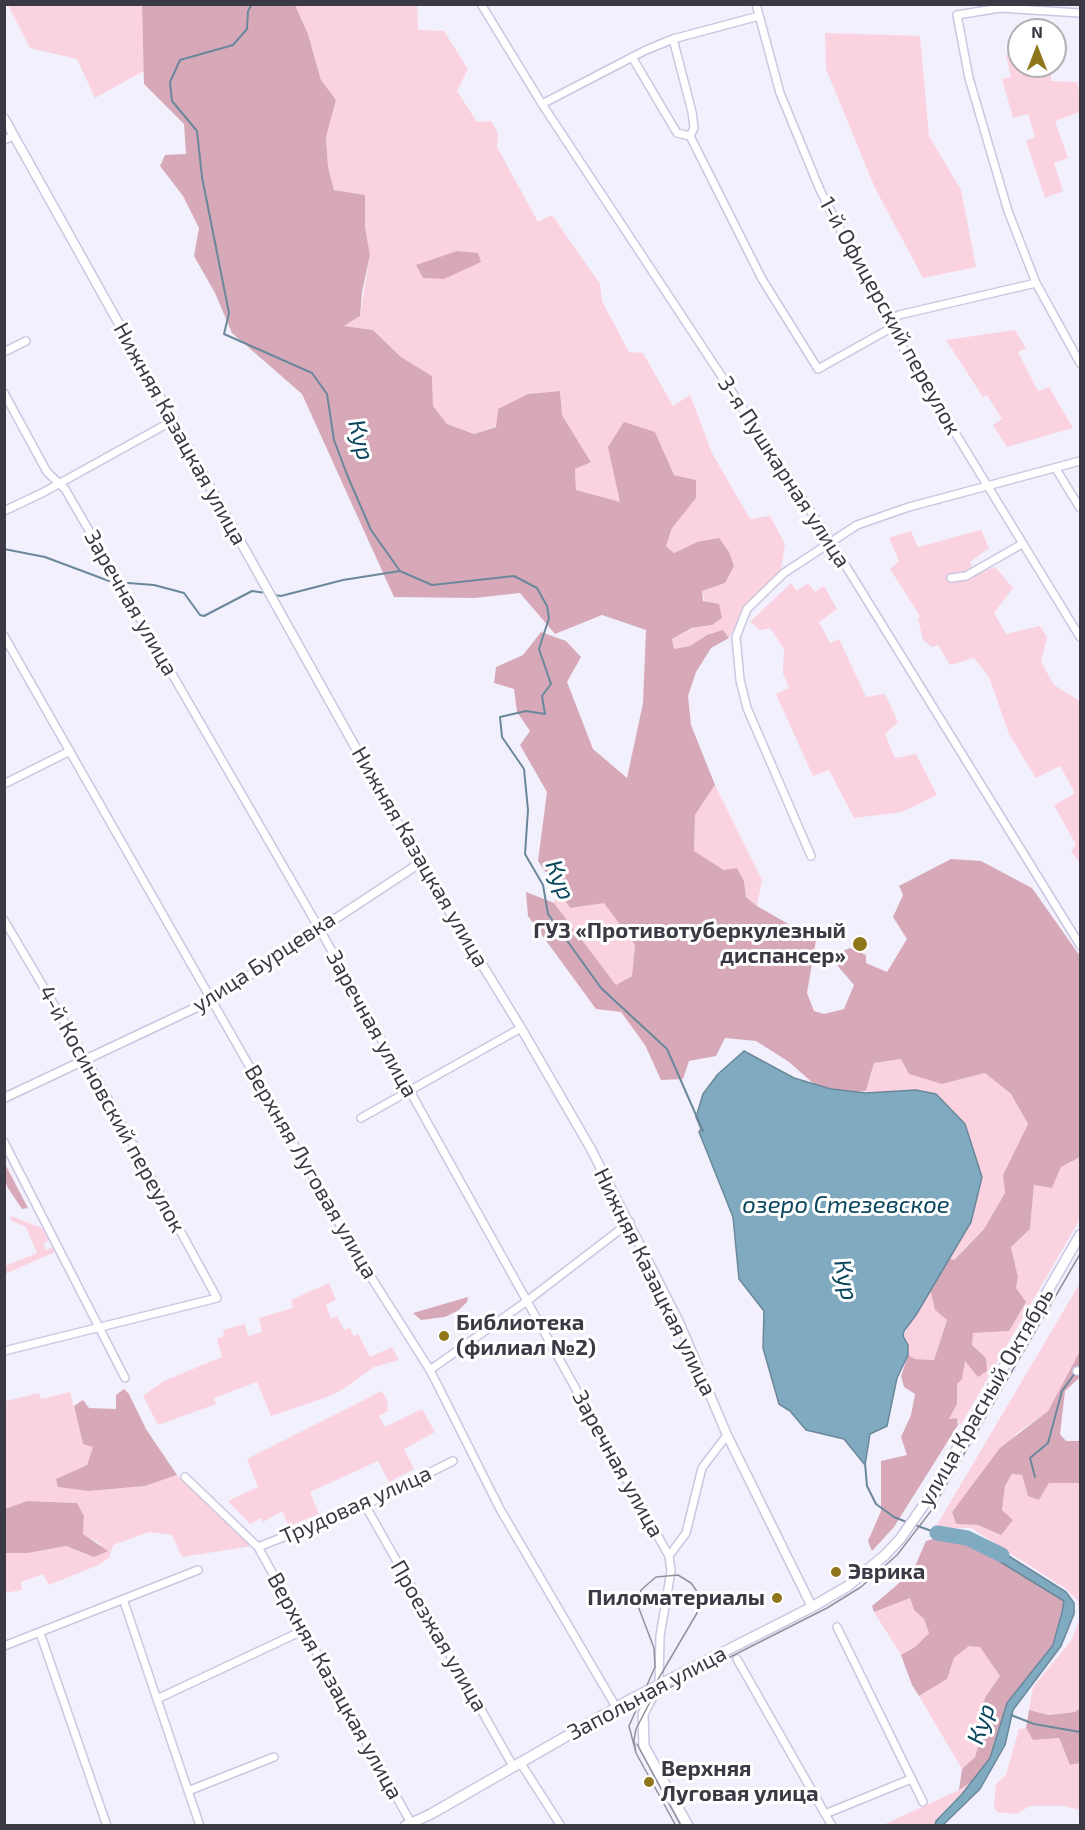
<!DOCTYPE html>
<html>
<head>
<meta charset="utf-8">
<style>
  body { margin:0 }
  #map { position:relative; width:1085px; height:1830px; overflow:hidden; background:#f2f0fc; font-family:"Exo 2",sans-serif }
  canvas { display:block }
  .frame { position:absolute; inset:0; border:6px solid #3b3944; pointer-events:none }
  .north { position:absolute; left:1007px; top:18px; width:60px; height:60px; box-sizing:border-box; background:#fff; border:2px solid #b1b0b4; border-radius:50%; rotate:0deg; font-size:16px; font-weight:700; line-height:24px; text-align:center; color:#3b3944 }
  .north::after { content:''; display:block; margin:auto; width:21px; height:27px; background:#8f761b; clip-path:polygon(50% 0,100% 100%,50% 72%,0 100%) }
</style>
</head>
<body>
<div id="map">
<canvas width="1085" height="1830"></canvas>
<div class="frame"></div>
<div class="north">N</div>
</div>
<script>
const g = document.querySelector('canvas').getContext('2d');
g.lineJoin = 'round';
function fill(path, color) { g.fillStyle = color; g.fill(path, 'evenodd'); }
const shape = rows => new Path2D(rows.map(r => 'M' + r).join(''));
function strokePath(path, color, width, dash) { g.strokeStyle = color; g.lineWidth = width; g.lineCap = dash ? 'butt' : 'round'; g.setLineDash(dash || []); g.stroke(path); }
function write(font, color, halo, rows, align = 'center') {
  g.font = font + ' "Exo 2",sans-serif'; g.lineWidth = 6; g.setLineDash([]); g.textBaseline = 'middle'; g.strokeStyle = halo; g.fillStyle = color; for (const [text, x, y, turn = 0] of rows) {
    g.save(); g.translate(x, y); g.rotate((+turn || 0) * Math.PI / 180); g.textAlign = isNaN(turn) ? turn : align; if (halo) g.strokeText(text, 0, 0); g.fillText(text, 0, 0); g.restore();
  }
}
fill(shape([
  [8,5,142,5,144,71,95,98,77,59,30,48],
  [295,5,417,5,418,30,444,31,468,69,457,91,477,122,491,121,498,133,497,147,538,222,552,215,600,284,602,301,629,352,643,353,673,406,690,395,712,453,750,519,770,516,785,544,780,576,749,601,729,638,723,631,707,635,690,646,674,649,672,639,694,628,712,625,702,591,725,583,697,542,674,553,666,546,672,528,696,480,674,475,655,432,621,503,576,490,575,469,591,461,562,415,560,391,528,394,499,409,496,426,474,434,447,424,433,406,432,376,401,357,373,330,344,326,360,316,370,255,365,227,365,195,334,190,328,167,326,137,336,100,321,80,308,34],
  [825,33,920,36,929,136,961,190,976,267,923,278,875,188,826,69],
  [1019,52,1019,66,1051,66,1051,81,1077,82,1080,95,1080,112,1055,121,1068,158,1054,163,1063,191,1045,198,1026,141,1035,137,1028,114,1013,118,1002,79,1011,77,1006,55],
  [1015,330,1026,348,1018,352,1038,391,1049,387,1073,428,1007,447,993,425,1002,419,987,395,983,397,946,340],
  [981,530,989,548,970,562,975,574,995,567,1013,588,994,613,1006,634,1040,626,1047,637,1041,662,1054,685,1080,701,1080,864,1071,851,1076,845,1054,805,1075,793,1060,766,1036,778,1009,734,989,677,974,658,950,665,938,645,932,647,923,640,918,619,920,616,890,569,899,561,889,538,911,531,918,547],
  [791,583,797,591,808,583,815,592,824,586,837,609,819,622,830,643,839,639,866,697,885,694,898,722,885,734,895,758,916,754,937,795,902,812,854,818,829,770,813,776,776,694,789,688,783,673,784,649,770,628,760,630,750,622],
  [715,785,762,880,757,906,746,896,744,881,694,852,695,815],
  [557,889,570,908,604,902,635,945,632,976,616,985,554,903],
  [901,1059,942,1084,985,1073,1011,1094,1028,1124,1003,1175,1005,1193,984,1229,953,1260,947,1258,971,1222,916,1090,866,1093,874,1063],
  [1080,1157,1080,1219,960,1426,957,1418,949,1419,957,1404,957,1384,965,1360,986,1358,972,1345,973,1333,1009,1331,1018,1277,1011,1247,1030,1229,1034,1185,1052,1188,1061,1167],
  [11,1216,42,1228,49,1240,43,1244,46,1250,53,1247,55,1252,5,1274,5,1266,37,1253,26,1227,10,1220],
  [329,1283,336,1300,326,1305,331,1319,337,1316,344,1330,350,1328,353,1336,358,1334,370,1357,392,1347,399,1360,374,1367,340,1391,324,1398,271,1416,257,1382,214,1398,216,1404,158,1425,143,1396,164,1381,222,1357,217,1339,224,1336,223,1330,245,1324,248,1336,262,1332,259,1318,293,1308,291,1300],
  [1080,1283,1080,1351,1048,1411,1017,1433,952,1512,956,1524,978,1525,1001,1534,1013,1520,1002,1510,1005,1486,1012,1474,1022,1475,1028,1495,1039,1500,1048,1483,1080,1483,1080,1708,1075,1712,1049,1715,1029,1710,1033,1687,1071,1641,1080,1619,1078,1601,1066,1589,971,1528,935,1528],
  [930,1289,935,1310,947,1320,934,1360,915,1359,908,1355,908,1345,903,1336],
  [382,1391,387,1400,388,1411,379,1416,385,1427,422,1409,435,1432,404,1449,414,1469,389,1482,378,1461,310,1492,319,1514,289,1526,282,1511,263,1522,261,1518,250,1524,228,1501,258,1487,247,1459],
  [70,1392,83,1443,93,1447,87,1465,57,1479,89,1491,145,1486,177,1475,252,1546,182,1557,172,1535,149,1532,113,1545,109,1558,96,1566,49,1585,43,1574,21,1582,22,1590,5,1593,5,1553,28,1553,66,1546,94,1557,101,1544,83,1534,84,1516,77,1503,27,1501,5,1510,5,1398,7,1401,39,1393,41,1399],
  [910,1598,914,1610,924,1619,929,1633,915,1647,901,1655,874,1612],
  [969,1646,980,1646,1000,1676,986,1696,978,1715,979,1744,975,1757,962,1769,919,1696,947,1679,954,1658],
  [1026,1728,1034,1740,1059,1738,1070,1765,1080,1763,1080,1810,1064,1806,1030,1806,1016,1814,997,1812,994,1807,996,1784,1006,1775,1019,1729],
  [974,1780,943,1812,935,1825,885,1824,959,1790]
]), '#fbd3e0');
fill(shape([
  [142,5,295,5,308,34,321,80,336,100,326,137,328,167,334,190,365,195,365,227,370,255,362,292,360,316,344,326,373,330,401,357,432,376,433,406,447,424,474,434,496,427,498,409,528,394,560,391,562,415,591,462,575,469,576,490,620,502,608,447,624,422,655,432,674,475,696,480,696,498,672,528,666,546,674,553,697,542,719,538,729,552,734,566,725,583,702,591,703,601,719,604,722,618,712,625,692,628,672,639,674,649,690,646,707,635,723,630,729,638,711,648,696,672,688,696,691,725,715,785,695,815,694,851,724,870,737,868,744,881,746,897,757,906,816,940,807,993,814,1011,824,1014,844,1009,854,985,836,964,843,951,850,948,866,955,866,963,887,972,907,939,893,917,903,895,899,886,951,859,981,861,1032,888,1080,956,1080,1157,1061,1167,1052,1188,1034,1185,1030,1229,1011,1247,1018,1277,1016,1288,1026,1302,1009,1331,973,1333,972,1345,986,1358,987,1371,978,1377,965,1361,962,1379,957,1384,957,1404,949,1419,957,1418,958,1425,894,1527,872,1551,868,1541,881,1511,881,1461,907,1455,901,1437,911,1415,915,1394,904,1387,901,1376,908,1355,915,1359,934,1360,947,1320,935,1310,930,1289,947,1258,954,1260,984,1229,1005,1193,1003,1175,1028,1124,1011,1094,985,1073,942,1084,909,1074,901,1059,874,1063,866,1091,843,1093,814,1084,789,1062,756,1041,725,1038,716,1056,689,1061,683,1079,661,1080,645,1045,621,1012,596,1009,528,916,526,892,554,903,616,985,632,976,635,945,604,903,570,908,538,861,547,792,520,745,530,731,517,712,514,689,494,683,496,667,523,655,541,632,566,641,581,657,567,682,593,749,627,778,643,703,646,630,602,615,555,634,520,593,475,598,394,597,302,394,232,333,215,293,194,256,199,228,183,196,160,166,165,155,186,154,184,124,144,84],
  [457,251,478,253,481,262,444,279,423,278,416,265],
  [4,1164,5,1164,28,1208,22,1209,8,1188,5,1181],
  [468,1297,467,1302,459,1310,445,1317,421,1320,413,1313],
  [1080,1351,1080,1377,1065,1391,1060,1434,1066,1441,1080,1441,1080,1483,1049,1483,1039,1500,1028,1496,1022,1475,1012,1474,1005,1486,1002,1510,1013,1520,1001,1535,978,1525,956,1524,952,1512,1000,1448,1048,1411],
  [124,1389,129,1394,146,1429,177,1475,145,1486,89,1491,58,1487,56,1479,87,1465,93,1447,83,1444,74,1406,83,1400,89,1408,116,1409,116,1395],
  [27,1501,77,1503,84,1516,83,1534,108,1551,94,1557,66,1546,28,1553,5,1553,5,1509],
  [936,1538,966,1543,981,1550,1064,1601,1053,1645,1007,1703,990,1758,974,1780,959,1790,962,1769,975,1757,979,1744,978,1715,986,1696,1000,1676,980,1647,969,1646,954,1658,947,1679,919,1696,912,1685,901,1655,915,1647,929,1633,924,1619,914,1610,910,1598,874,1612,872,1606,897,1585,916,1564,926,1541],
  [1080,1708,1080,1763,1070,1765,1059,1738,1033,1740,1026,1728,1029,1710,1049,1715,1075,1712]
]), '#d7a9b8');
const water = shape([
  [744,1051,794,1078,831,1089,866,1093,916,1090,936,1094,965,1124,982,1177,971,1222,916,1315,904,1331,903,1336,908,1345,908,1355,897,1378,887,1426,870,1434,865,1465,844,1439,806,1430,790,1411,779,1404,763,1348,764,1311,739,1279,733,1217,699,1132,701,1129,696,1117,703,1094,718,1074,744,1051],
  [988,1543,1066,1592,1074,1603,1074,1614,1061,1646,1013,1710,1005,1745,980,1789,943,1825,935,1825,936,1821,962,1794,990,1758,1007,1703,1053,1645,1062,1612,1064,1601,981,1550,988,1543]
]);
fill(water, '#7faac0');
strokePath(water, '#6b889b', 1.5);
strokePath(shape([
  [252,4,248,11,247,29,233,45,180,60,170,82,172,101,197,131,202,177,229,313,224,334,312,373,327,394,334,440,348,477,371,530,400,571,432,585,514,576,537,588,547,606,549,618,539,649,551,684,542,696,545,714,526,711,500,717,502,737,524,769,528,810,525,854,543,885,548,914,601,988,667,1049,703,1131],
  [4,549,45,557,109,581],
  [128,583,154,585,184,593,200,615,204,616,252,591,266,593],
  [274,595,281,596,343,580,400,571],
  [865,1463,867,1486,876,1504,894,1517,909,1523],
  [1035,1477,1030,1458,1048,1443,1062,1391,1075,1373],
  [915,1525,937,1533],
  [1011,1715,1034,1724,1080,1732]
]), '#6b889b', 2);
strokePath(shape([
  [937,1533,967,1538,1002,1555]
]), '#7faac0', 15);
const minor = shape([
  [481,4,542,104,831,542,1080,945],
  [756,4,780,93,820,190,891,328,1080,637],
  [1080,13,1000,8,957,15,969,78,1008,211,1036,283,1080,363],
  [673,39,692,112,694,128,690,136,762,279,818,369,891,328],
  [632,57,677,133,690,136],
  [542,104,646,50,673,39,759,16],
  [4,140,14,136],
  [888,321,899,315,1036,283],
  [4,352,26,341],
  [4,393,47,472,65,489,319,928,669,1556,671,1571,660,1636,659,1684],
  [1056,469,1080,508],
  [4,511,44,492,174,420],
  [951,578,966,576,1022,544],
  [4,636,357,1255,430,1370,500,1509,616,1707],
  [4,784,70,751],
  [811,856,747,708,740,680,736,637,747,609,784,573,857,525,909,507,1080,461],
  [4,920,86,1059,217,1298,4,1351],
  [361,1118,521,1028],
  [4,1142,125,1378],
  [430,1370,527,1301,630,1222],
  [1077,1371,1080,1371],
  [185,1477,258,1547,411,1823],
  [365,1505,513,1766],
  [258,1547,365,1505,453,1461],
  [669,1556,686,1533,702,1468,727,1435],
  [123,1599,200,1826],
  [837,1627,923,1802],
  [40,1633,107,1826],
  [4,1646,198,1570],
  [737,1659,832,1826],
  [157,1699,304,1630],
  [520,1762,561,1826],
  [188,1791,274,1757],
  [825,1814,911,1779]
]);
const tertiary = shape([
  [4,118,420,863,521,1028,591,1149,679,1322,727,1435,812,1607],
  [4,1098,212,1000,420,863]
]);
const secondary = shape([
  [657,1687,643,1714,644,1746,688,1826],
  [405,1826,431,1814,633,1698,812,1607,848,1586,885,1555,900,1539,928,1499,1080,1235]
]);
strokePath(minor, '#cbc6e1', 10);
strokePath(tertiary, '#cbc6e1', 11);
strokePath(secondary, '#cbc6e1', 12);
strokePath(minor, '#fff', 7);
strokePath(tertiary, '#fff', 8);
strokePath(secondary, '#fff', 9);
strokePath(shape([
  [646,1700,697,1613,699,1598,696,1590,691,1583,678,1575,656,1577,641,1590,638,1606,654,1648,655,1667,629,1726,636,1753,676,1826],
  [637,1744,681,1826],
  [636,1753,634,1740,636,1729,650,1702,661,1692,827,1608,861,1587,897,1555,931,1511,1080,1254]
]), '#92909c', 1.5);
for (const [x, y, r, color] of [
  [860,944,8,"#8f761b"],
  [444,1336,6,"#8f761b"],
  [836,1572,6,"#8f761b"],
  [777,1598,6,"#8f761b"],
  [649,1782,6,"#8f761b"]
]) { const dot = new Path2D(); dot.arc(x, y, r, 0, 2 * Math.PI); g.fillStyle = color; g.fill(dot); strokePath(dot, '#fff', 2); }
write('22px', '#3b3944', '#fff', [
  ["1-й Офицерский переулок",890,316,61],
  ["Нижняя Казацкая улица",180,434,61],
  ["3-я Пушкарная улица",784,472,57],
  ["Заречная улица",131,603,60],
  ["Нижняя Казацкая улица",420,857,60],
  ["улица Бурцевка",264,962,-33],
  ["Заречная улица",372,1024,61],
  ["4-й Косиновский переулок",112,1109,61],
  ["Верхняя Луговая улица",311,1172,60],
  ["Нижняя Казацкая улица",655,1282,64],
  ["улица Красный Октябрь",986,1397,-60],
  ["Заречная улица",618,1464,61],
  ["Трудовая улица",356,1505,-24],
  ["Проезжая улица",439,1636,60],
  ["Верхняя Казацкая улица",335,1686,61],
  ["Запольная улица",647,1693,-28]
]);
write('bold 22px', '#3b3944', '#fff', [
  ["ГУЗ «Противотуберкулезный",846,931,"right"],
  ["диспансер»",846,956,"right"],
  ["Библиотека",456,1323],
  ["(филиал №2)",456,1348],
  ["Эврика",848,1572],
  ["Пиломатериалы",765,1598,"right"],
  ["Верхняя",661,1769],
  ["Луговая улица",661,1794]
], 'left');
write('italic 24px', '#0a465d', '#fff', [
  ["Кур",361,440,75],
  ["Кур",560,880,68],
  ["озеро Стезевское",846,1205],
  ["Кур",846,1280,78],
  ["Кур",981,1724,-71]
]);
</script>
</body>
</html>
